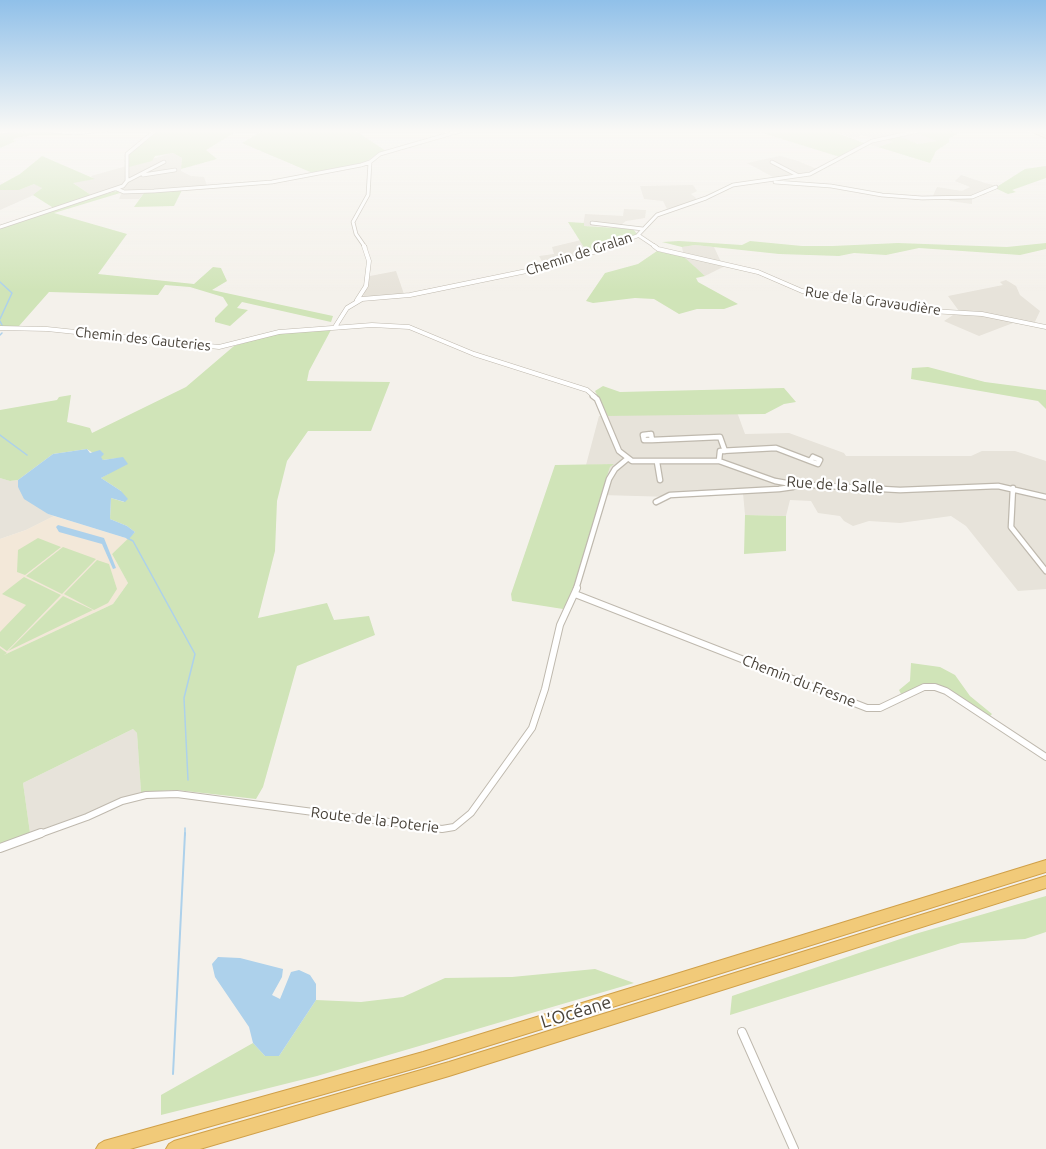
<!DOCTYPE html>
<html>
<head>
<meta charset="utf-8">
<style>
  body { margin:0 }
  canvas { display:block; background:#f4f1eb }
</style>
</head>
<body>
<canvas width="1046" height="1149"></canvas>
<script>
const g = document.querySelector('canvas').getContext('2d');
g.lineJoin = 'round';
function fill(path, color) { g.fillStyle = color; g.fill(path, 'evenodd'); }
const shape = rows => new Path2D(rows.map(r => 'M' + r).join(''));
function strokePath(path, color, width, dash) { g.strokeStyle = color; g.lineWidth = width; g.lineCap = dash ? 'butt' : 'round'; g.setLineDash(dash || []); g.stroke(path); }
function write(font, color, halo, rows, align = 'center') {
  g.font = font + ' Ubuntu,sans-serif'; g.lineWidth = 4.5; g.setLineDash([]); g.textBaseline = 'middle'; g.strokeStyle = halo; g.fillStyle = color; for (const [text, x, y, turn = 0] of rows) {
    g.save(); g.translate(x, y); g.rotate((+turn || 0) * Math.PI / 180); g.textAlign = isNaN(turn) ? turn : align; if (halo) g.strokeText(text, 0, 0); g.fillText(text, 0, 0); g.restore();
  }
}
fill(shape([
  [829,130,918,130,939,141,918,144,898,137,894,142,878,147,864,143,873,138,862,135,853,138],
  [173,153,182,158,181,171,191,176,204,177,207,186,203,188,144,193,139,199,119,199,121,194,117,191,94,197,72,182,93,179,91,176],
  [780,156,798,161,817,169,800,175,775,178,747,163],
  [961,175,985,183,998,186,984,195,972,197,972,204,950,201,947,198,932,198,937,187,962,191,970,187,955,181],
  [34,184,42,187,36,194,0,210,0,190,19,190],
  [693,185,697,191,691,194,696,198,695,201,667,209,663,201,644,199,640,186],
  [624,209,646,210,645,218,626,221,618,227,583,226,585,214,623,216],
  [581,240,587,252,544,265,539,256,554,254,552,247],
  [695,245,714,247,721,262,729,264,705,276,684,258,682,247],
  [396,271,404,294,363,297,370,276],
  [1006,280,1016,286,1020,295,1040,311,1033,326,1013,323,979,336,944,321,959,311,948,296,1003,285,1000,282],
  [737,412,745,434,789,433,844,453,846,456,971,456,982,451,1015,451,1046,461,1046,589,1018,591,966,526,951,516,900,523,869,521,853,526,844,521,840,516,818,513,811,501,790,500,786,516,745,515,743,493,672,497,601,495,610,467,613,464,586,465,599,416],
  [0,478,10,481,18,480,18,487,48,514,54,516,26,530,0,539],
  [133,729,137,733,141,792,89,814,30,833,23,783]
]), '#e7e3da');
fill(shape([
  [54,516,129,539,112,554,128,583,113,604,0,657,0,539,26,530]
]), '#f3e8d9');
fill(shape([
  [39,130,99,130,70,134,78,135,32,135,16,138,12,140,16,141,0,148,0,132,25,133],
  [158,130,239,130,206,150,217,159,181,169,182,158,173,153,155,156,152,161,129,167,128,155,131,151],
  [264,130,354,130,386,151,374,156,363,164,315,174,242,143],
  [753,130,829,130,864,143,840,157],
  [926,130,960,132,949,139,949,142,936,151,930,163,878,147,893,142,886,139,898,136,918,144,937,141,914,132],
  [42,156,95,179,73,183,94,197,117,191,120,193,54,213,127,234,98,274,194,284,213,267,221,268,227,281,212,290,333,316,331,322,242,302,237,308,248,310,230,326,215,322,215,318,228,305,223,297,190,287,165,285,158,295,49,292,19,326,0,327,0,228,53,211,52,207,33,195,42,188,34,184,19,190,0,190,0,185,20,174],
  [1046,166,1046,178,1012,190,1016,192,1008,194,995,188,1025,169],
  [182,190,174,206,134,207,144,193],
  [568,222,584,223,584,226,633,229,637,234,624,241,587,252],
  [679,241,742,245,750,241,802,246,833,246,898,243,1007,247,1046,243,1046,249,1020,255,919,248,886,255,854,253,839,256,779,254,695,245,682,247,662,242],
  [657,251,684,257,705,276,696,278,698,282,738,304,724,309,697,309,679,314,654,299,635,298,593,303,586,301,605,273,638,264],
  [332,328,309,371,307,381,390,382,371,431,308,431,287,461,277,501,275,551,258,618,327,603,334,620,369,616,375,635,297,666,263,787,256,799,177,790,141,792,137,733,133,729,23,783,30,833,0,844,0,648,7,653,4,655,113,604,128,583,112,554,135,532,127,526,110,519,111,498,124,502,121,491,101,478,108,474,118,458,103,460,87,449,53,454,18,480,10,481,0,478,0,410,57,400,59,397,71,395,67,422,90,428,92,433,186,387,234,346,277,333],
  [928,367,985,382,1046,390,1046,409,1038,401,911,379,912,368],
  [603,386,620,392,784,388,796,402,784,404,765,414,608,416,595,391],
  [614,464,610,467,601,495,575,587,563,609,512,601,511,594,555,465],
  [745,515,786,516,786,551,744,554],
  [38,538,61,547,25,575,17,572,18,550],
  [63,547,96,559,62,594,26,576],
  [97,560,109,564,117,589,108,603,94,610,64,594],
  [24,577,61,595,7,651,0,646,0,632,26,605,2,594],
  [63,596,93,610,8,651],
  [911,663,940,667,955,675,970,696,992,714,990,716,991,720,938,684,925,684,901,694,899,690,910,681],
  [1046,896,1046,932,1025,939,961,943,730,1015,732,996,915,934],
  [595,969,634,983,317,1076,161,1115,161,1095,253,1043,265,1056,279,1056,316,1000,361,1002,403,997,445,978,512,977]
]), '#d0e4b8');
fill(shape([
  [87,449,90,453,100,450,104,454,101,457,103,460,123,457,128,464,101,478,121,491,128,499,125,502,111,498,110,519,127,526,135,532,129,539,48,514,24,499,18,487,18,480,53,454],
  [58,525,104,538,116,568,113,569,102,544,59,532,56,527],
  [218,957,240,958,283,969,282,977,272,995,280,999,291,972,299,970,310,975,316,984,316,1000,279,1056,265,1056,253,1043,249,1027,215,977,212,964]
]), '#add1eb');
strokePath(shape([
  [0,282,12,293,0,319],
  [0,321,2,325],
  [0,335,2,333],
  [0,435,27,455],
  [127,538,133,541,195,654,184,698,188,780],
  [185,835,185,828]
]), '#add1eb', 1.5);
strokePath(shape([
  [173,1074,185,833]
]), '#add1eb', 2);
const streetFar4 = shape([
  [40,130,74,133,106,130],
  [0,132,22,130],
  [772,162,797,175],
  [143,175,175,170],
  [127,181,164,162],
  [775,182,831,186,882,195,922,198,972,197,996,187],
  [117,189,124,192,154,191,272,182,361,165,370,162,380,154,463,130],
  [592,223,643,229],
  [0,227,123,186,127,181,127,154,156,130],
  [638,235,656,247],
  [365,247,356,234,353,222,368,195,370,162],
  [607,247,637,236,657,215,706,198,733,185,810,174,872,141,923,130]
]);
const streetFar3 = shape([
  [654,246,658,249,758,272,802,291,883,301,931,311,982,314,1046,327],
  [357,300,366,286,369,261,364,246],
  [335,327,347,308,362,299,410,295,546,267,612,246],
  [0,328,47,329,219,347,279,332,372,325,409,327,474,354,587,390,595,397]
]);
const streetFar2 = shape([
  [593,396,597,399,619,451,632,461,719,461,775,481,792,484,900,490,998,486,1046,497],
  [651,434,652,440,644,440,643,435,651,434],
  [652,440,720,437,725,451],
  [813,457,820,460,818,464,810,461,813,457],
  [719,461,720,451,776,448,810,461],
  [657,462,660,480],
  [1013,488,1011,527,1046,571],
  [656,502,670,495,779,489,793,487,792,484],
  [576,589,609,479,615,469,627,459]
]);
const streetFar1 = shape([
  [575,594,867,708,880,708,924,687,935,687,946,691,1046,757],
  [37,835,87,817,122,801,146,795,177,794,442,829,454,827,471,813,532,728,545,689,560,625,577,588]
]);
const street = shape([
  [0,848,41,833],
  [742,1032,794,1149]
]);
const secondary = shape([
  [1028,130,1033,130,1046,136,1046,138,1028,130]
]);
const highway = shape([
  [1046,860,1046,872,423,1066,130,1149,96,1149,99,1144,104,1141,423,1052,1046,860],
  [1046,876,1046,888,449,1076,200,1149,166,1149,169,1144,174,1141,449,1062,1046,876]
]);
strokePath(streetFar4, '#bfb9ae', 4.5);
strokePath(streetFar3, '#bfb9ae', 5);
strokePath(streetFar2, '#bfb9ae', 7);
strokePath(streetFar1, '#bfb9ae', 8);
strokePath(street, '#bfb9ae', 10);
strokePath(secondary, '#cfc39f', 2);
strokePath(highway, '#d0a049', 2);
strokePath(streetFar4, '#fff', 3);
strokePath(streetFar3, '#fff', 4);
strokePath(streetFar2, '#fff', 4.5);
strokePath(streetFar1, '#fff', 6);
strokePath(street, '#fff', 8);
fill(secondary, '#faf0cf');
fill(highway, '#f1ca79');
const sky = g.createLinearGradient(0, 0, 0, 291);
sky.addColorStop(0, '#90c0e9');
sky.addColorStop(0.45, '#faf9f6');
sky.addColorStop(1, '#faf9f600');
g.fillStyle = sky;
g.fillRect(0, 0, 1046, 291);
write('14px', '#484239', '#fff', [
  ["Chemin de Gralan",579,254,-18],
  ["Rue de la Gravaudière",873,301,8],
  ["Chemin des Gauteries",143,339,6]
]);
write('15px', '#484239', '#fff', [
  ["Rue de la Salle",835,485,4],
  ["Chemin du Fresne",799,681,21],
  ["Route de la Poterie",375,820,7]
]);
write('18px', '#484239', '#fff', [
  ["L’Océane",576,1012,-17]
]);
</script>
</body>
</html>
